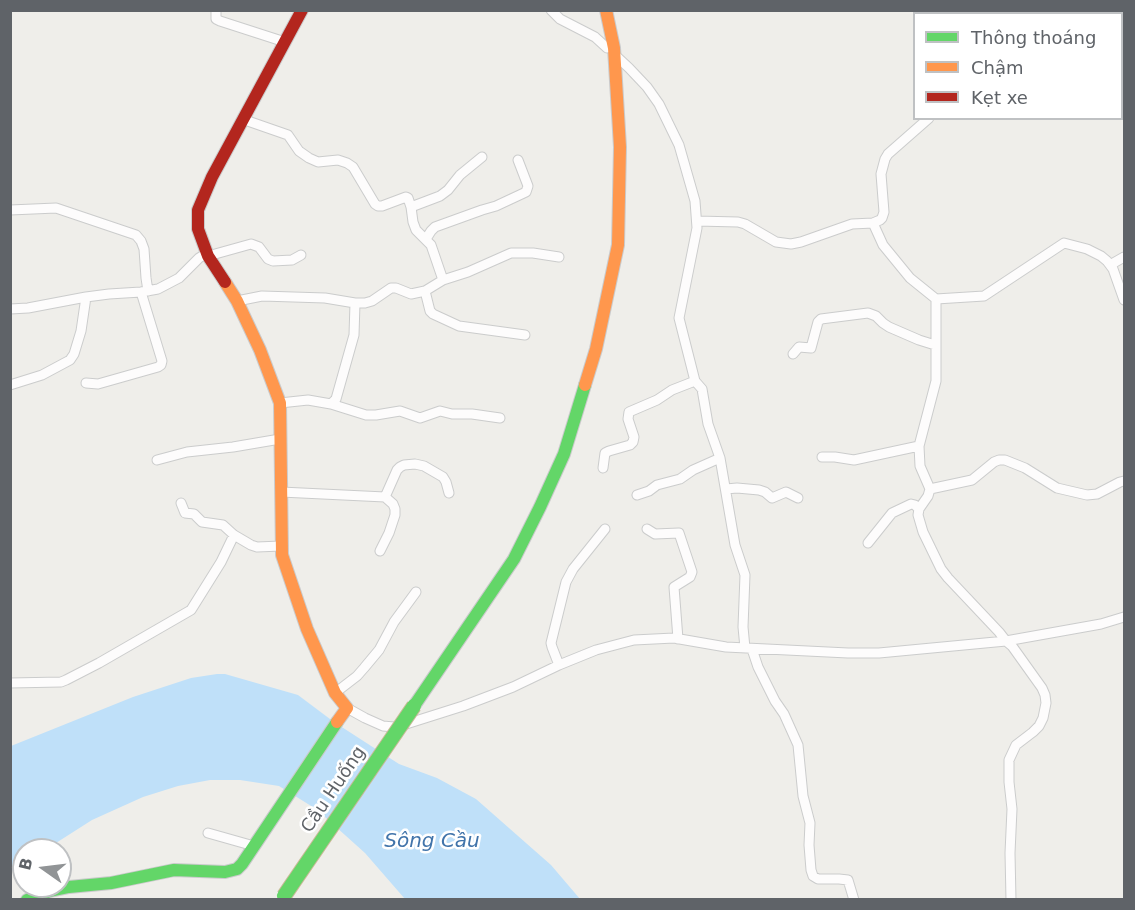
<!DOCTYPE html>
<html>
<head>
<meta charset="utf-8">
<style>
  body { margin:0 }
  #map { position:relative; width:1135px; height:910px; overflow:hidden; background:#efeeea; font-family:"DejaVu Sans",sans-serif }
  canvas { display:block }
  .frame { position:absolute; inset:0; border:12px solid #5f6368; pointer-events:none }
  .legend { position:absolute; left:913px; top:12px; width:210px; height:108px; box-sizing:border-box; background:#fff; border:2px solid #bfc1c3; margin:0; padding:8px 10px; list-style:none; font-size:18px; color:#5f6368 }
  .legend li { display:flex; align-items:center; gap:12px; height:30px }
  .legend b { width:30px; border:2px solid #bfc1c3 }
  .north { position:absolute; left:12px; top:838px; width:60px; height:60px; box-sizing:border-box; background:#fff; border:2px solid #bfc1c3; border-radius:50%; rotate:284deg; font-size:16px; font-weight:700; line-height:24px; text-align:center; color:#5f6368 }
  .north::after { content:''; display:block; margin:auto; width:21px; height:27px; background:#919496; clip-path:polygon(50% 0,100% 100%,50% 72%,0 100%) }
</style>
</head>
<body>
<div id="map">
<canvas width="1135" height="910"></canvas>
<div class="frame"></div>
<ul class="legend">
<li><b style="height:8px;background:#63d668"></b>Thông thoáng</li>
<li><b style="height:8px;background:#ff974d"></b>Chậm</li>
<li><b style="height:8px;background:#b3261e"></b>Kẹt xe</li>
</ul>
<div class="north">B</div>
</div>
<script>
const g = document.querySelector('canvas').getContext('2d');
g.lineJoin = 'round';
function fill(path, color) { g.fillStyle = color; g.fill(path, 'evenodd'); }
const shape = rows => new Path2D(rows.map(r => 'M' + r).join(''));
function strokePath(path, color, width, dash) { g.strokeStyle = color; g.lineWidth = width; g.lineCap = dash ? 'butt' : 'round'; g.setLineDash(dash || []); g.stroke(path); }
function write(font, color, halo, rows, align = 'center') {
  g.font = font + ' "DejaVu Sans",sans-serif'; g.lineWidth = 5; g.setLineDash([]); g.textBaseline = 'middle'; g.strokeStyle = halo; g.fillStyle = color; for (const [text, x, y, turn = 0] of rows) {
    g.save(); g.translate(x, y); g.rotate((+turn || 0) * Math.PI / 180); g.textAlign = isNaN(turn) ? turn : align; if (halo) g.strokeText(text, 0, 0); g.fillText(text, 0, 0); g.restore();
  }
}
fill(shape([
  [217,674,225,674,298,695,334,722,399,764,437,778,476,799,551,865,580,899,405,899,365,853,316,809,279,786,240,780,210,780,178,786,143,797,92,820,45,850,24,850,24,863,11,872,11,746,133,697,191,678]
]), '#bfe0f9');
const street = shape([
  [216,10,216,19,220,21,285,42],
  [551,10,560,19,595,37,607,48],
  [1010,10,1013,14],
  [951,14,953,10],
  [1117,14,1118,10],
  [615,55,629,68,647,87,659,104,679,145,695,201,697,228,679,318,695,381,702,389,708,424,720,458,735,545,745,575,743,627,745,648],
  [242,119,288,135,299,151,309,158,318,162,338,160,347,163,353,167,375,204,378,206,382,206,406,197,408,198,411,207,413,222,416,230,431,245,443,280],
  [411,207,440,196,448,190,460,175,482,157],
  [10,210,56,208,136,235,141,241,144,249,146,278,148,291],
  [697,221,738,222,745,224,776,242,791,244,801,242,852,224,873,223,880,220,882,218,884,212,881,174,885,159,888,154,929,118],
  [873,223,883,245,910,278,936,299,984,296,1064,243,1087,249,1101,256,1107,261,1113,269,1124,300],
  [426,239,431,231,435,227,482,210,496,206,526,192,528,186,518,160],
  [208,256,251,244,259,247,268,259,273,261,292,260,301,255],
  [1110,265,1124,257],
  [425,291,430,311,433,314,459,326,525,335],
  [936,299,936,381,919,446,920,466,930,489,928,496,919,509,918,515,923,532,941,569,948,578,999,632,1006,641,1012,646,1042,688,1045,695,1046,703,1043,718,1039,726,1033,732,1016,745,1009,760,1009,782,1012,809,1010,853,1011,900],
  [237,301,262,296,325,298,355,303,365,303,372,301,391,288,396,288,411,294,425,291,443,280,468,272,511,253,533,253,559,257],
  [10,309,28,308,86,297,109,294,141,292,158,289,179,278,199,258,207,253],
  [793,354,799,347,811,348,818,322,821,319,868,313,876,316,883,323,889,327,919,340,935,345],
  [86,383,98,384,158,367,161,365,162,361,141,292],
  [10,385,42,375,70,360,74,354,81,331,86,297],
  [280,403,308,400,331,404,366,415,376,415,400,411,420,418,440,411,452,414,472,414,500,418],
  [331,404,336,399,354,335,355,303],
  [822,457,835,457,854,460,919,446],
  [157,460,187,452,233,447,280,439],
  [603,468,605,453,609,451,630,445,633,442,634,437,628,419,629,412,657,400,672,390,695,381],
  [726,489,737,488,759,490,765,492,772,498,786,492,798,498],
  [930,489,972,480,994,462,999,460,1005,460,1025,468,1057,488,1087,495,1097,494,1120,482,1124,481],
  [281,492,385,497,393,504,395,509,395,515,389,533,380,551],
  [637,495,649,491,657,485,680,479,693,470,720,458],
  [385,497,397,470,400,467,404,465,415,464,424,466,443,477,446,482,449,493],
  [181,503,185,513,194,514,202,522,223,525,234,535,251,545,257,547,281,546],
  [647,529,655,534,679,533,692,572,690,577,674,587,678,639],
  [868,543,892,513,911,504,915,505,919,509],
  [752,649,758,667,775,701,784,714,798,745,803,796,810,823,809,845,811,870,813,876,818,879,839,879,848,880,854,900],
  [559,665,552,647,551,643,566,582,573,569,605,529],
  [10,683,61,682,66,680,99,663,191,610,221,562,234,535],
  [335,693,357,676,364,668,379,650,394,622,416,592],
  [347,708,365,718,383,726,394,727,403,725,463,706,513,687,559,665,596,650,634,640,674,638,726,647,848,653,879,653,1006,641,1101,624,1124,617],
  [208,833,254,846]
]);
const fast = shape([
  [414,706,514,559,540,507,564,454,585,385],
  [27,900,50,891,69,887,111,883,174,870,225,872,237,869,242,864,337,722]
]);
const slow = shape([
  [225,282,237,301,260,350,280,403,282,555,307,629,335,693,347,708,337,722],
  [585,385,596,349,618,245,620,147,614,48,606,10]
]);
const jam = shape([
  [225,282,208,256,198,229,198,210,212,177,302,10]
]);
strokePath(street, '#cbcccc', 11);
strokePath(fast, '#cacacb', 14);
strokePath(slow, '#cacacb', 14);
strokePath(jam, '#cacacb', 14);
strokePath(street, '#fdfcfc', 9);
strokePath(fast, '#63d668', 12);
strokePath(slow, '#ff974d', 12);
strokePath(jam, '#b3261e', 12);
const fastBridge = shape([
  [284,896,414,706]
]);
strokePath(fastBridge, '#c8b996', 16, []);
strokePath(fastBridge, '#63d668', 14);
write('18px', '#5f6368', '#fff', [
  ["Cầu Huống",334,790,-56]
]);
write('italic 20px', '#4174aa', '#fff', [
  ["Sông Cầu",432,842]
]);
</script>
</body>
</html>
